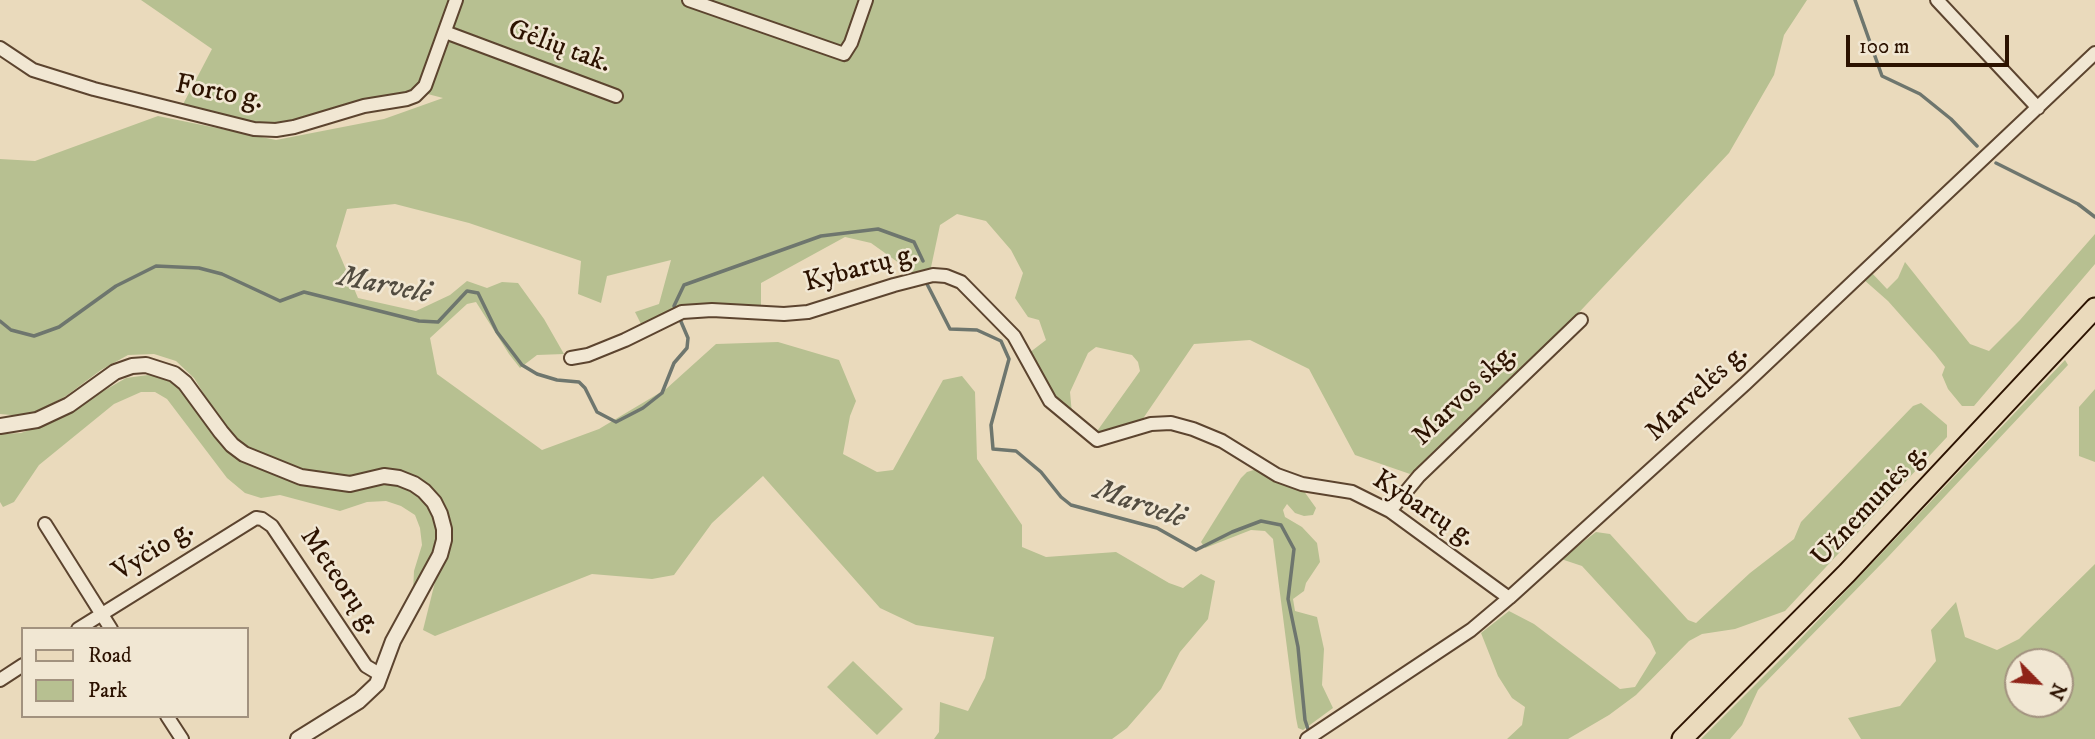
<!DOCTYPE html>
<html>
<head>
<meta charset="utf-8">
<style>
  body { margin:0 }
  #map { position:relative; width:2095px; height:739px; overflow:hidden; background:#eadabc; font-family:"IM FELL DW Pica",serif }
  canvas { display:block }
  .legend { position:absolute; left:21px; top:627px; width:228px; height:91px; box-sizing:border-box; background:#f1e7d3; border:2px solid #a2927f; margin:0; padding:9px 12px; list-style:none; font-size:21px; color:#2c1200 }
  .legend li { display:flex; align-items:center; gap:14px; height:35px }
  .legend b { width:35px; border:2px solid #a2927f }
  .north { position:absolute; left:2004px; top:648px; width:70px; height:70px; box-sizing:border-box; background:#f1e7d3; border:2px solid #a2927f; border-radius:50%; rotate:115deg; font-size:19px; font-weight:700; line-height:28px; text-align:center; color:#2c1200 }
  .north::after { content:''; display:block; margin:auto; width:24px; height:32px; background:#8f2418; clip-path:polygon(50% 0,100% 100%,50% 72%,0 100%) }
  .scale { position:absolute; left:1846px; top:35px; width:163px; height:32px; box-sizing:border-box; border:4px solid #2c1200; border-top:0; padding-left:9px; font-size:21px; line-height:24px; white-space:nowrap; color:#2c1200; -webkit-text-stroke:5px #f1e7d3; paint-order:stroke }
</style>
</head>
<body>
<div id="map">
<canvas width="2095" height="739"></canvas>
<ul class="legend">
<li><b style="height:9px;background:#eadabc"></b>Road</li>
<li><b style="height:19px;background:#b7c091"></b>Park</li>
</ul>
<div class="north">N</div>
<div class="scale">100 m</div>
</div>
<script>
const g = document.querySelector('canvas').getContext('2d');
g.lineJoin = 'round';
function fill(path, color) { g.fillStyle = color; g.fill(path, 'evenodd'); }
const shape = rows => new Path2D(rows.map(r => 'M' + r).join(''));
function strokePath(path, color, width, dash) { g.strokeStyle = color; g.lineWidth = width; g.lineCap = dash ? 'butt' : 'round'; g.setLineDash(dash || []); g.stroke(path); }
function write(font, color, halo, rows, align = 'center') {
  g.font = font + ' "IM FELL DW Pica",serif'; g.lineWidth = 5; g.setLineDash([]); g.textBaseline = 'middle'; g.strokeStyle = halo; g.fillStyle = color; for (const [text, x, y, turn = 0] of rows) {
    g.save(); g.translate(x, y); g.rotate((+turn || 0) * Math.PI / 180); g.textAlign = isNaN(turn) ? turn : align; if (halo) g.strokeText(text, 0, 0); g.fillText(text, 0, 0); g.restore();
  }
}
fill(shape([
  [141,0,1807,0,1784,35,1774,75,1729,153,1506,390,1444,447,1410,474,1355,455,1309,369,1250,340,1194,344,1142,420,1100,435,1095,434,1140,371,1138,362,1132,355,1096,347,1088,353,1070,392,1072,414,1056,400,1029,353,1046,340,1039,320,1028,317,1015,298,1023,273,1011,250,986,221,957,214,940,225,930,272,913,273,871,243,845,237,761,283,761,305,693,307,643,328,635,312,659,304,671,260,607,276,601,303,578,294,581,261,469,223,395,204,347,209,336,246,358,298,416,311,450,295,467,281,487,288,502,282,518,283,544,319,564,354,537,355,520,368,509,354,476,302,467,304,430,338,437,374,542,450,599,429,666,389,716,344,778,342,839,360,856,401,850,416,843,454,877,472,893,470,943,380,962,376,975,392,977,459,1022,525,1022,547,1046,557,1116,552,1169,583,1183,588,1201,574,1215,581,1208,619,1180,652,1161,689,1127,728,1112,739,934,739,939,732,940,702,968,711,985,678,994,637,916,625,880,608,763,476,712,523,674,575,652,579,592,574,435,636,423,630,437,574,448,545,449,524,408,474,394,469,336,478,313,475,243,448,228,433,194,378,176,361,154,354,128,355,101,370,66,396,38,411,22,416,0,414,0,159,35,161,158,116,276,140,384,119,443,98,420,92,276,130,179,112,212,49],
  [2095,234,2095,264,1974,406,1962,406,1948,389,1942,375,1945,367,1935,354,1888,301,1863,279,1871,272,1887,289,1898,278,1905,262,1970,344,1989,351,2020,320],
  [2065,360,2068,365,1887,558,1758,690,1742,725,1730,739,1701,739,1787,653],
  [148,375,160,377,179,386,253,465,320,488,338,490,386,483,397,483,412,488,424,497,435,513,439,529,435,552,413,592,414,571,422,545,420,528,415,515,401,506,386,501,367,502,340,511,280,495,261,498,245,493,227,478,167,399,155,392,141,392,114,404,39,465,14,502,3,507,0,502,0,434,21,433,48,423,126,378],
  [2095,389,2095,462,2079,456,2079,407],
  [1921,403,1947,425,1947,437,1785,611,1735,629,1702,634,1689,641,1636,695,1609,715,1568,739,1507,739,1522,725,1525,707,1512,698,1498,676,1481,633,1509,611,1534,624,1620,689,1635,687,1656,653,1650,640,1582,566,1561,559,1596,532,1610,534,1688,620,1696,623,1750,573,1794,539,1801,522,1913,406],
  [1257,469,1301,487,1316,508,1313,515,1304,516,1295,513,1287,504,1283,510,1285,517,1302,527,1317,543,1320,562,1306,583,1304,591,1293,599,1295,611,1317,617,1324,649,1322,685,1333,708,1303,730,1298,728,1296,718,1273,539,1265,531,1251,530,1205,548,1201,542,1241,478,1247,472],
  [2095,564,2095,739,1861,739,1848,718,1900,706,1936,661,1931,630,1956,602,1965,637,1997,650,2019,639],
  [2018,662,2060,662,2060,704,2018,704],
  [853,661,903,709,877,735,827,687]
]), '#b7c091');
strokePath(shape([
  [1855,0,1882,76,1920,94,1951,119,1977,146],
  [1996,163,2078,204,2095,217],
  [927,284,950,329,977,330,1001,341,1009,359,991,425,993,449,1016,451,1041,472,1061,497,1071,505,1157,528,1196,550,1232,532,1261,521,1281,525,1294,549,1288,599,1298,647,1305,720,1309,732],
  [676,310,674,306,684,285,821,236,878,229,914,242,923,261],
  [0,321,11,330,34,336,59,327,116,286,156,266,199,268,222,274,280,301,304,292,419,321,438,322,467,291,478,293,497,332,522,365,537,374,557,380,579,382,585,388,597,412,616,422,643,408,662,393,674,363,687,348,688,338,679,317]
]), '#6e766e', 3.5);
const minor = shape([
  [689,0,844,54,851,43,866,0],
  [1937,0,2038,108],
  [445,32,616,96],
  [0,48,33,70,94,89,254,129,276,130,294,127,364,106,407,99,415,96,425,86,456,0],
  [571,358,588,355,625,340,682,312,712,310,784,314,808,312,894,285,933,275,946,276,961,282,1014,336,1050,401,1097,440,1151,424,1171,423,1193,429,1222,441,1277,475,1302,484,1352,492,1390,511,1509,598],
  [1390,511,1419,476,1581,320],
  [45,524,111,629],
  [78,629,256,518,262,519,272,526,366,666,381,675],
  [0,680,23,665],
  [167,716,182,739],
  [1307,739,1471,630,1509,598,1745,384,2095,53]
]);
const tertiary = shape([
  [0,426,37,420,69,405,115,372,132,366,146,365,174,374,185,383,221,432,232,445,244,454,301,477,350,484,384,476,399,478,414,484,424,491,434,502,440,514,444,529,444,540,440,555,393,641,377,684,359,701,298,739]
]);
const primary = shape([
  [1682,739,1847,573,2095,308]
]);
strokePath(minor, '#5c442f', 16);
strokePath(tertiary, '#5c442f', 18);
strokePath(primary, '#2c1200', 23);
strokePath(minor, '#f1e7d3', 12);
strokePath(tertiary, '#f1e7d3', 14);
strokePath(primary, '#eadabc', 19);
write('28px', '#2c1200', '#f1e7d3', [
  ["Gėlių tak.",559,48,20],
  ["Forto g.",219,94,11],
  ["Kybartų g.",861,270,-15],
  ["Marvelės g.",1698,394,-43],
  ["Marvos skg.",1466,396,-44],
  ["Užnemunės g.",1871,506,-47],
  ["Kybartų g.",1423,510,33],
  ["Vyčio g.",154,552,-32],
  ["Meteorų g.",339,582,56]
]);
write('italic 30px', '#524c40', '#f1e7d3', [
  ["Marvelė",384,287,11],
  ["Marvelė",1139,506,19]
]);
</script>
</body>
</html>
